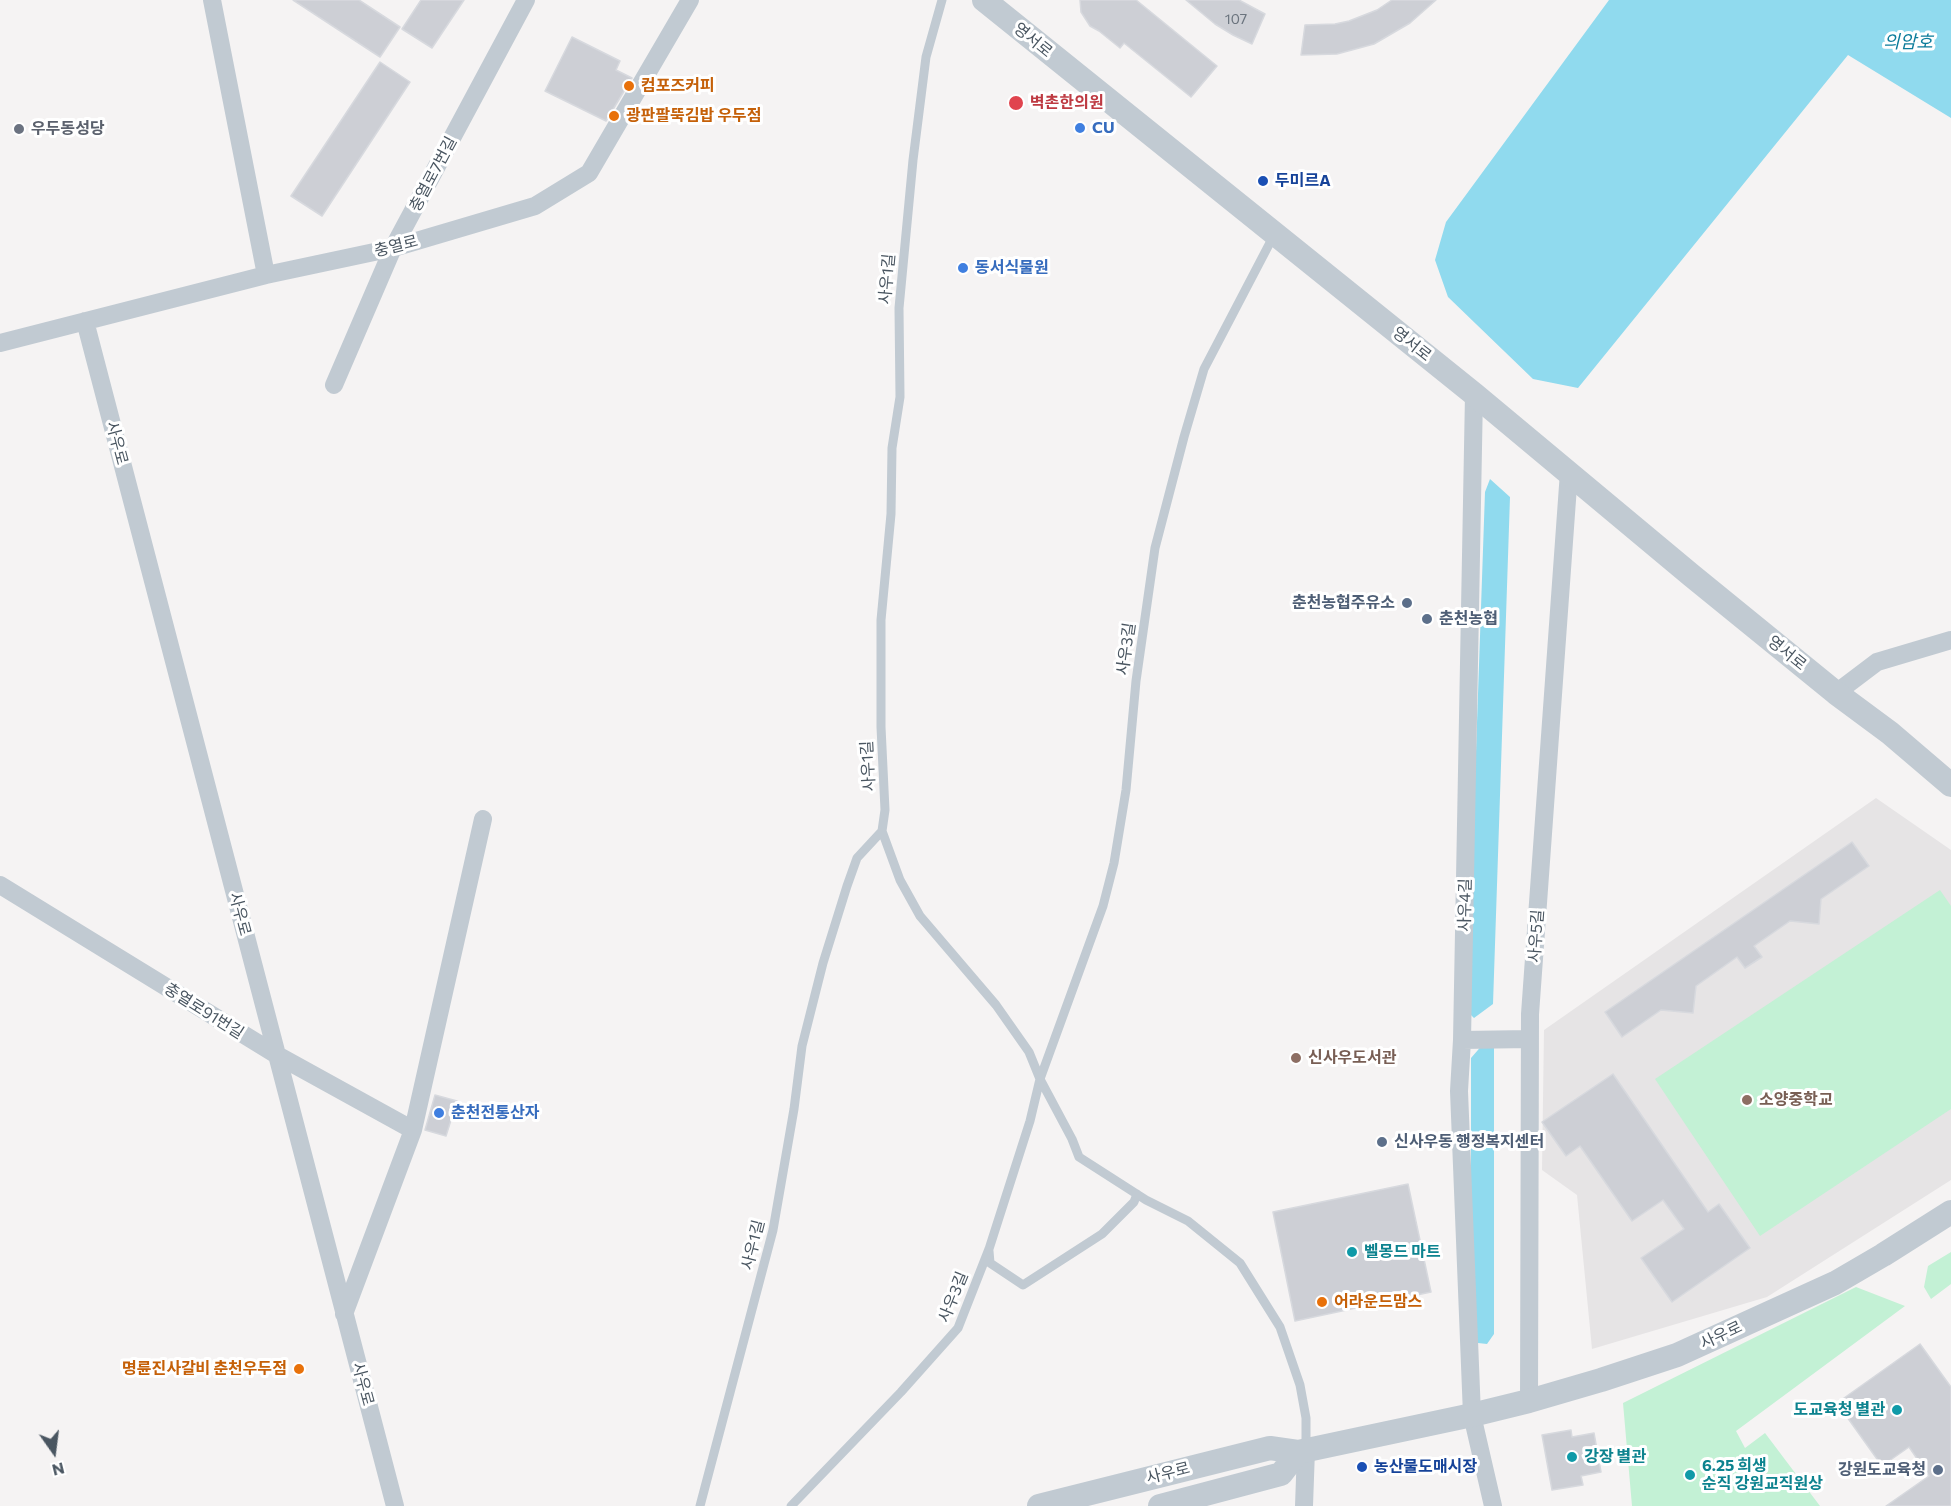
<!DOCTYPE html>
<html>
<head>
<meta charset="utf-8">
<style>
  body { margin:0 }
  #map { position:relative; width:1951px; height:1506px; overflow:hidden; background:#f5f3f3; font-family:Commissioner,sans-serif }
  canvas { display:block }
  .north { position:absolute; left:24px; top:1422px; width:60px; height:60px; -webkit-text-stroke:4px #fff; paint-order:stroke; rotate:166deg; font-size:16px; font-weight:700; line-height:24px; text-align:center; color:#4a5661 }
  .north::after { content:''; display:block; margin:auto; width:21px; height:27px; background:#4a5661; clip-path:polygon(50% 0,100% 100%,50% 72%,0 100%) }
</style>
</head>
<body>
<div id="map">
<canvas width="1951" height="1506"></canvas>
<div class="north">N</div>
</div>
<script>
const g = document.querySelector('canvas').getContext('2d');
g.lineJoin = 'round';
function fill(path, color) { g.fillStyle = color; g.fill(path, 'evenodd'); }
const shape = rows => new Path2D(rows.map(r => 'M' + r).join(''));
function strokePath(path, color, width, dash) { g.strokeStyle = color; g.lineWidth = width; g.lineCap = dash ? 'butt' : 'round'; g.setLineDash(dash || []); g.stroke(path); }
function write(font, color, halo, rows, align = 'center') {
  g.font = font + ' Commissioner,"Noto Sans KR",sans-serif'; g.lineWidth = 6; g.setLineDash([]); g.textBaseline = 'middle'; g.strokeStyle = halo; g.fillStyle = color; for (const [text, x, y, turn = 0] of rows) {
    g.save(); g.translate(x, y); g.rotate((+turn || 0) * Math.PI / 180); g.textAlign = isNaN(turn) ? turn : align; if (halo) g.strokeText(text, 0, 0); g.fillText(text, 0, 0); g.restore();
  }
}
fill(shape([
  [1876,798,1951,850,1951,1180,1767,1297,1592,1349,1577,1195,1542,1170,1544,1030]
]), '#e6e4e5');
fill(shape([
  [1940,890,1951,906,1951,1109,1760,1236,1655,1079],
  [1951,1252,1951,1284,1931,1299,1924,1287,1928,1266],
  [1856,1287,1905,1306,1736,1431,1745,1448,1765,1433,1820,1506,1632,1506,1623,1403]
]), '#c3f1d5');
fill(shape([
  [1609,0,1951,0,1951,118,1848,55,1578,388,1533,379,1448,297,1435,260,1446,222],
  [1490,479,1510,497,1493,1004,1474,1018,1467,1011,1485,492],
  [1484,1043,1494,1043,1494,1334,1487,1344,1469,1342,1471,1323,1471,1058]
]), '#90daee');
const building = shape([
  [293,0,359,0,400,27,380,57,293,0],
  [421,0,464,0,432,48,402,29,421,0],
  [1080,0,1136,0,1217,66,1191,97,1124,43,1120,48,1099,31,1090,26,1081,12,1080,0],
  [1186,0,1239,0,1265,14,1252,44,1233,35,1215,24,1186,0],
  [1392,0,1436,0,1410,23,1374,44,1337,54,1301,55,1305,25,1335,24,1349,21,1377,10,1392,0],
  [572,37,620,61,616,70,632,78,606,121,545,91,572,37],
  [380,62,410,82,322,216,291,196,380,62],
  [1852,842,1869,866,1821,899,1819,924,1790,921,1754,946,1762,957,1745,968,1737,957,1696,986,1693,1013,1661,1010,1622,1037,1605,1012,1852,842],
  [1613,1074,1708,1212,1719,1204,1750,1248,1672,1302,1641,1258,1684,1229,1663,1200,1632,1221,1580,1146,1566,1156,1542,1122,1613,1074],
  [435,1095,457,1101,446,1136,425,1130,435,1095],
  [1408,1184,1431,1292,1295,1321,1273,1212,1408,1184],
  [1920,1344,1951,1387,1951,1506,1886,1506,1929,1476,1909,1447,1882,1466,1837,1403,1920,1344],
  [1571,1430,1572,1437,1594,1433,1601,1472,1581,1476,1583,1485,1552,1490,1542,1435,1571,1430]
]);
fill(building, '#cdcfd5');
strokePath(building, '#d7d9de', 1.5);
strokePath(shape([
  [882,831,900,880,920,916,996,1005,1029,1052,1040,1079,1072,1139,1079,1157,1146,1200,1188,1221,1240,1263,1280,1327,1300,1385,1306,1418,1306,1448],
  [989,1251,990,1263,1023,1285,1102,1234,1134,1202,1137,1194],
  [700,1506,773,1230,794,1109,802,1046,823,963,847,886,857,858,882,831,885,810,881,727,881,620,891,514,892,448,900,397,899,308,913,160,926,57,942,0],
  [791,1506,901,1392,958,1328,989,1249,1030,1121,1040,1079,1103,906,1114,863,1126,790,1136,681,1155,548,1184,437,1204,369,1274,235]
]), '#c1cad2', 9);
strokePath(shape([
  [212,0,266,275],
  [85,321,395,1506],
  [0,343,266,275,393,248,535,206,589,173,690,0],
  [334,385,393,248,526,0],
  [1474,394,1462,1040,1459,1091,1472,1415,1493,1506],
  [1836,693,1877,662,1951,640],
  [0,885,277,1055,413,1130],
  [1462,1040,1530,1039],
  [344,1314,413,1130,483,819],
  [1529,1401,1530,1014,1569,472],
  [1304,1506,1306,1450]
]), '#c1cad2', 18);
strokePath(shape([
  [984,0,1474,394,1691,575,1836,693,1890,733,1951,785],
  [1039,1506,1270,1448,1298,1452,1472,1415,1529,1401,1601,1380,1677,1355,1835,1283,1883,1255,1951,1212],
  [1160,1506,1281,1474,1298,1452]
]), '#c1cad2', 24);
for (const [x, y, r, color] of [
  [629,86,6,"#e8710a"],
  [1016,103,8,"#e0444e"],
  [614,116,6,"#e8710a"],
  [1080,128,6,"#3f7fe0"],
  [19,129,6,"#6b7280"],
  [1263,181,6,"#1a4fb4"],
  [963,268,6,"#3f7fe0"],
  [1407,603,6,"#5c6f8a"],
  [1427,619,6,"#5c6f8a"],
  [1296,1058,6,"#8d6e63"],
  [1747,1100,6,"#8d6e63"],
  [439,1113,6,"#3f7fe0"],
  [1382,1142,6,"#5c6f8a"],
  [1352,1252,6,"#0f9aa8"],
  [1322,1302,6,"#e8710a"],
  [299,1369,6,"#e8710a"],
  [1897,1410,6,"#0f9aa8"],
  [1572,1457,6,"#0f9aa8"],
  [1362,1467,6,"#1a4fb4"],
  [1938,1470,6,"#5c6f8a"],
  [1690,1475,6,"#0f9aa8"]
]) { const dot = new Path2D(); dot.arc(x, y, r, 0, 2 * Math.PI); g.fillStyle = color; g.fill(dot); strokePath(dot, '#fff', 2); }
write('14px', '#6b747e', null, [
  ["107",1236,19]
]);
write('16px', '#4a5661', '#fff', [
  ["영서로",1033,40,39],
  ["충열로7번길",433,174,-62],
  ["충열로",396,246,-14],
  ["사우1길",887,279,-85],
  ["영서로",1412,344,38],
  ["사우로",117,443,75],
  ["사우3길",1126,649,-82],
  ["영서로",1787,653,39],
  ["사우1길",868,766,-93],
  ["사우4길",1465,905,-89],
  ["사우로",240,914,75],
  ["사우5길",1536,936,-86],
  ["충열로91번길",204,1011,32],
  ["사우1길",753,1245,-76],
  ["사우3길",953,1297,-68],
  ["사우로",1721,1335,-25],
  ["사우로",363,1384,75],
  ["사우로",1168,1473,-14]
]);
write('bold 16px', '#c56008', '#fff', [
  ["컴포즈커피",641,86],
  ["광판팔뚝김밥 우두점",626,116],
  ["어라운드맘스",1334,1302],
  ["명륜진사갈비 춘천우두점",287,1369,"right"]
], 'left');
write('bold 16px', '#be3a42', '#fff', [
  ["벽촌한의원",1030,103]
], 'left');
write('bold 16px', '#366cbe', '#fff', [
  ["CU",1092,128],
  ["동서식물원",975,268],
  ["춘천전통산자",451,1113]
], 'left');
write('bold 16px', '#5b616d', '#fff', [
  ["우두동성당",31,129]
], 'left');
write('bold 16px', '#164399', '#fff', [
  ["두미르A",1275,181],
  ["농산물도매시장",1374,1467]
], 'left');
write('bold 16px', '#4e5e75', '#fff', [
  ["춘천농협주유소",1395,603],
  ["춘천농협",1439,619,"left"],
  ["신사우동 행정복지센터",1394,1142,"left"],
  ["강원도교육청",1926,1470]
], 'right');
write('bold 16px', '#785e54', '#fff', [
  ["신사우도서관",1308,1058],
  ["소양중학교",1759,1100]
], 'left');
write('bold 16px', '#0d838f', '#fff', [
  ["벨몽드 마트",1364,1252],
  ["도교육청 별관",1885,1410,"right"],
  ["강장 별관",1584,1457],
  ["6.25 희생",1702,1466],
  ["순직 강원교직원상",1702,1484]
], 'left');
write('italic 18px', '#0c7c9b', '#fff', [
  ["의암호",1908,42]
]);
</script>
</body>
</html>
